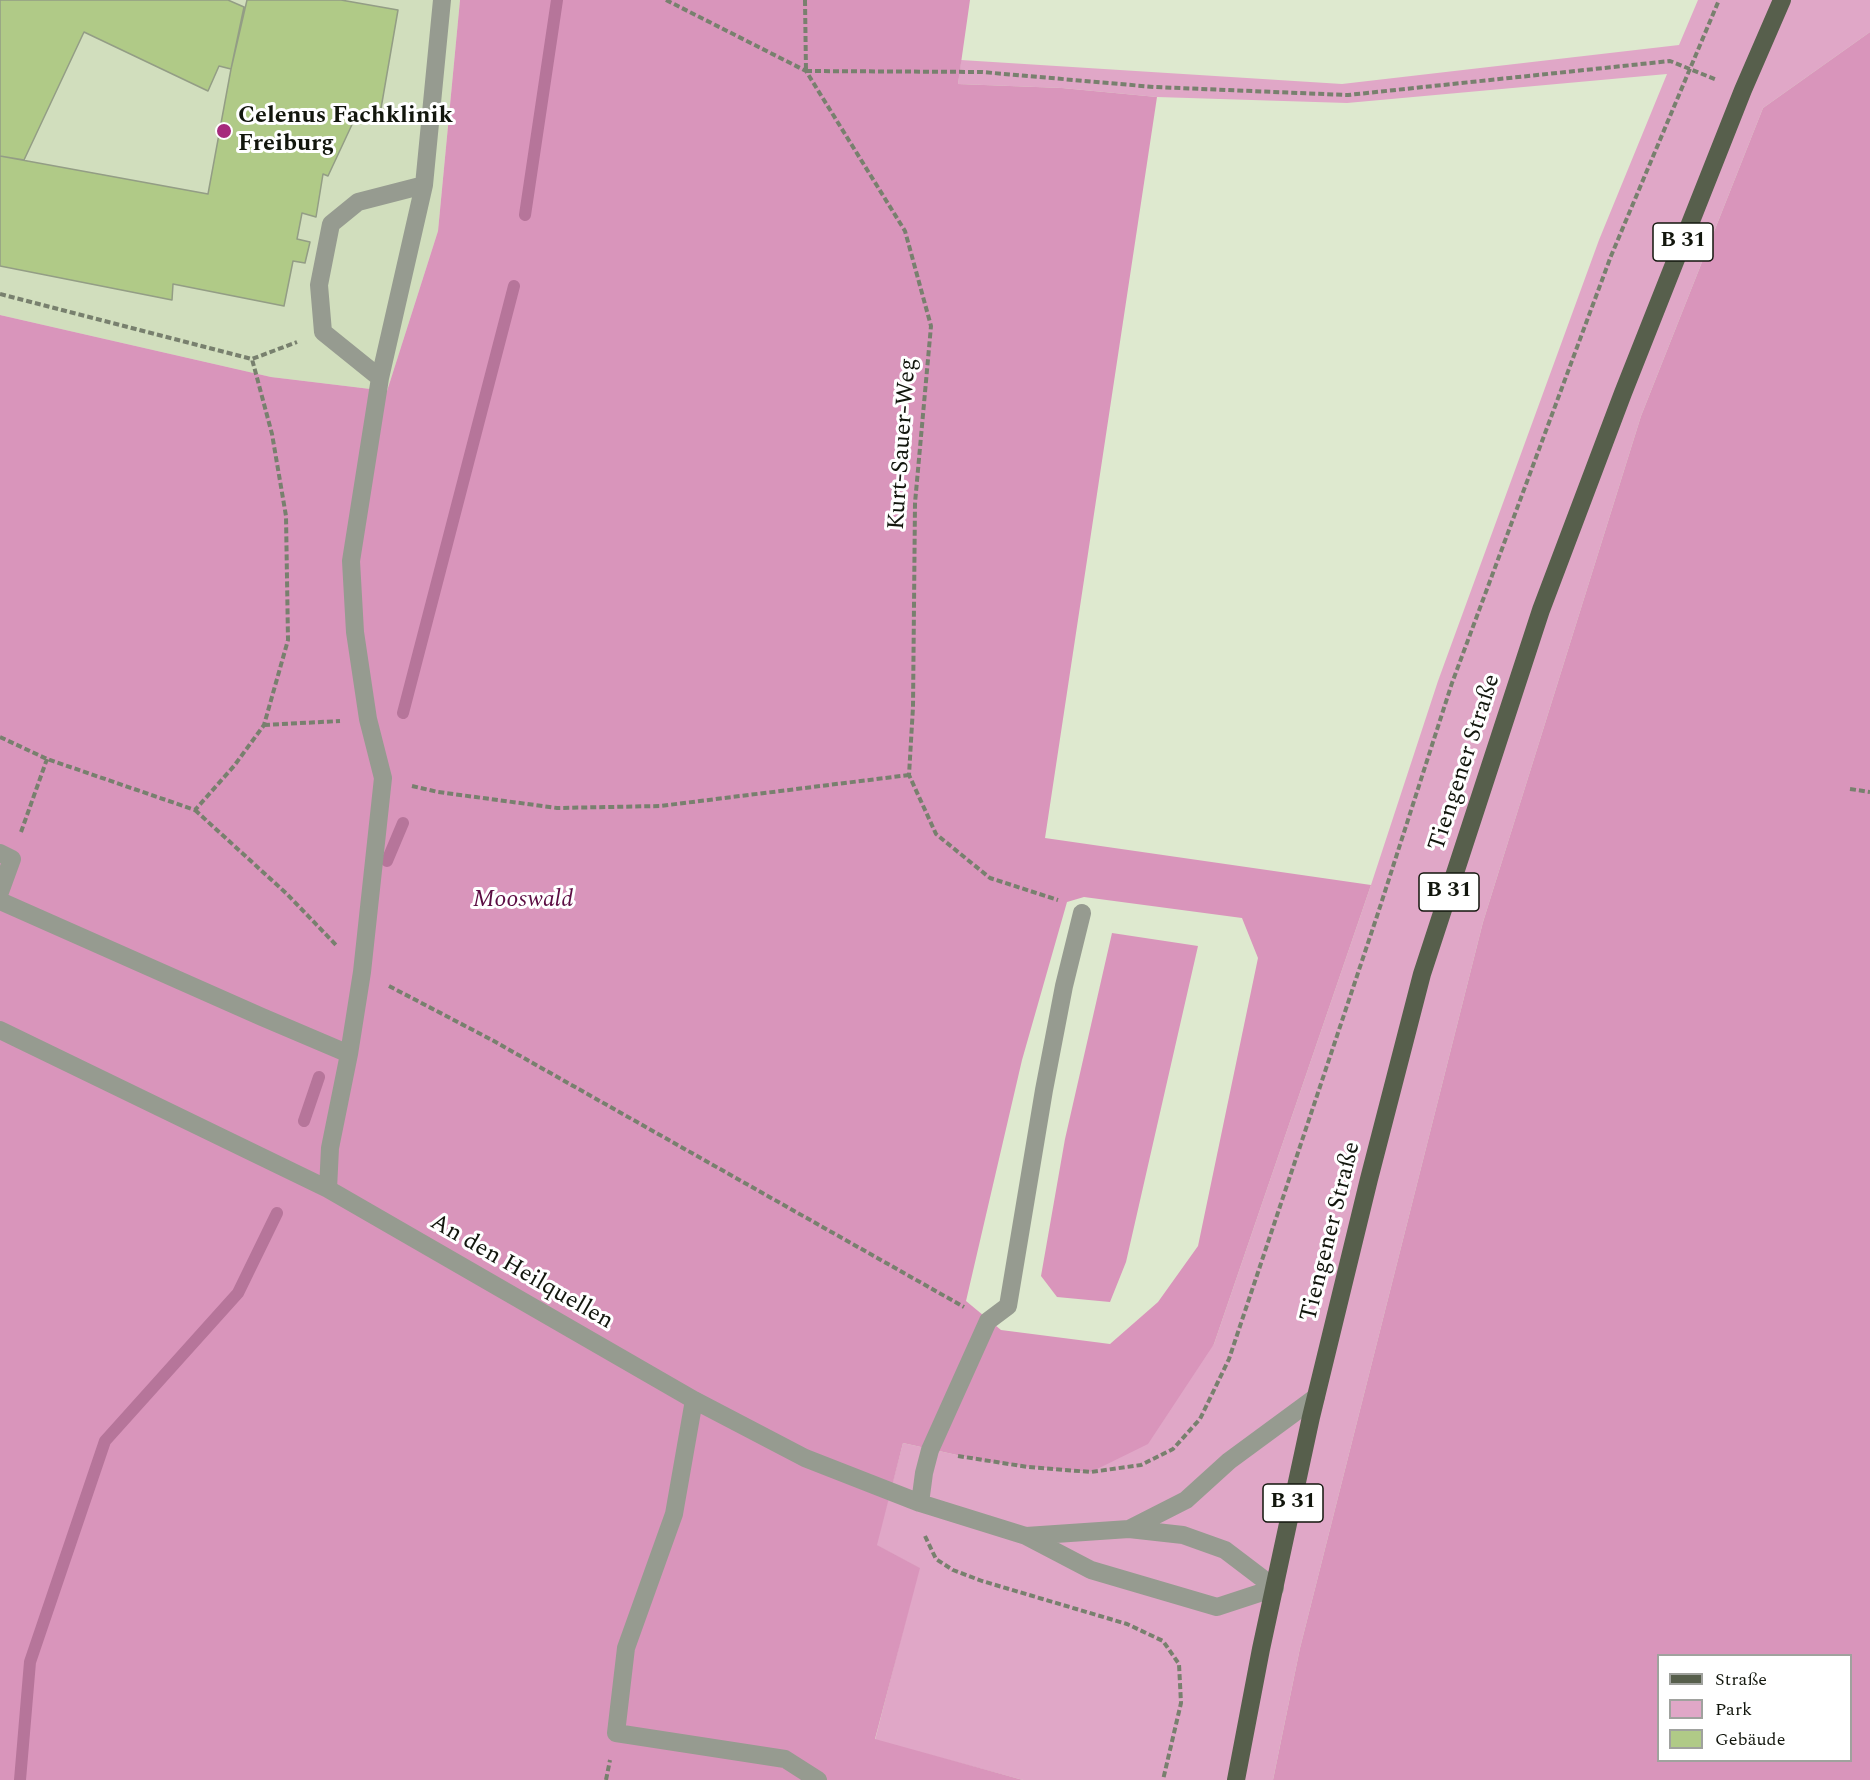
<!DOCTYPE html>
<html>
<head>
<meta charset="utf-8">
<style>
  body { margin:0 }
  #map { position:relative; width:1870px; height:1780px; overflow:hidden; background:#dee9cf; font-family:Spectral,serif }
  canvas { display:block }
  .legend { position:absolute; left:1657px; top:1654px; width:195px; height:108px; box-sizing:border-box; background:#fff; border:2px solid #a0a29e; margin:0; padding:8px 10px; list-style:none; font-size:18px; color:#12160d }
  .legend li { display:flex; align-items:center; gap:12px; height:30px }
  .legend b { width:30px; border:2px solid #a0a29e }
</style>
</head>
<body>
<div id="map">
<canvas width="1870" height="1780"></canvas>
<ul class="legend">
<li><b style="height:8px;background:#575f4c"></b>Straße</li>
<li><b style="height:16px;background:#e0a7c7"></b>Park</li>
<li><b style="height:16px;background:#b0ca87"></b>Gebäude</li>
</ul>
</div>
<script>
const g = document.querySelector('canvas').getContext('2d');
g.lineJoin = 'round';
function fill(path, color) { g.fillStyle = color; g.fill(path, 'evenodd'); }
const shape = rows => new Path2D(rows.map(r => 'M' + r).join(''));
function strokePath(path, color, width, dash) { g.strokeStyle = color; g.lineWidth = width; g.lineCap = dash ? 'butt' : 'round'; g.setLineDash(dash || []); g.stroke(path); }
function write(font, color, halo, rows, align = 'center') {
  g.font = font + ' Spectral,serif'; g.lineWidth = 6; g.setLineDash([]); g.textBaseline = 'middle'; g.strokeStyle = halo; g.fillStyle = color; for (const [text, x, y, turn = 0] of rows) {
    g.save(); g.translate(x, y); g.rotate((+turn || 0) * Math.PI / 180); g.textAlign = isNaN(turn) ? turn : align; if (halo) g.strokeText(text, 0, 0); g.fillText(text, 0, 0); g.restore();
  }
}
fill(shape([
  [0,0,460,0,438,231,387,391,271,377,0,315]
]), '#d1debd');
fill(shape([
  [1698,0,1870,0,1870,32,1763,108,1641,416,1483,922,1300,1648,1273,1780,1023,1780,875,1740,919,1568,876,1545,903,1443,984,1461,1028,1467,1091,1472,1214,1344,1371,885,1438,681,1599,240,1667,74,1347,103,1157,97,1062,88,958,84,961,60,1342,84,1679,45]
]), '#e0a7c7');
fill(shape([
  [460,0,970,0,958,84,1062,88,1157,97,1045,838,1371,885,1214,1344,1148,1444,1091,1472,1028,1467,984,1461,903,1443,877,1545,920,1568,875,1739,1023,1780,0,1780,0,315,271,377,387,391,438,231],
  [1084,897,1242,918,1258,958,1198,1246,1158,1302,1110,1344,1001,1330,966,1301,1022,1060,1067,902],
  [1870,32,1870,1780,1273,1780,1300,1648,1483,922,1641,416,1763,108],
  [1658,1656,1850,1656,1850,1760,1658,1760],
  [1112,933,1198,946,1126,1262,1110,1302,1057,1297,1041,1276,1065,1139]
]), '#d995bb');
strokePath(shape([
  [525,215,557,0],
  [403,713,514,286],
  [387,861,403,823],
  [304,1121,319,1077],
  [20,1780,30,1662,105,1441,238,1293,277,1213]
]), '#b6759a', 12);
const building = shape([
  [0,0,228,0,244,7,231,69,219,66,208,91,84,32,24,160,0,156,0,0],
  [247,0,341,0,398,10,379,120,356,116,328,176,323,174,316,217,302,213,297,239,310,242,305,263,293,261,284,306,173,284,172,300,0,266,0,156,208,194,231,69,247,0]
]);
fill(building, '#b0ca87');
strokePath(building, '#939d85', 1.5);
strokePath(shape([
  [666,0,806,71,905,231,931,326,915,503,913,707,909,775,936,834,990,878,1058,900],
  [805,0,806,71],
  [806,71,982,72,1154,87,1348,95,1670,61,1717,80],
  [0,294,252,359,297,342],
  [264,725,340,721],
  [0,737,47,759,195,810,234,766,264,725,288,640,286,516,272,434,252,359],
  [412,786,438,792,557,808,660,806,909,775],
  [1850,789,1870,792],
  [195,810,287,894,336,945],
  [21,832,47,759],
  [389,986,492,1040,964,1307],
  [958,1456,1028,1467,1091,1472,1141,1465,1173,1449,1200,1419,1229,1359,1379,910,1452,683,1611,256,1719,0],
  [925,1536,936,1559,953,1570,982,1581,1127,1624,1163,1641,1179,1664,1181,1703,1163,1780],
  [606,1780,610,1760]
]), '#78806e', 4, [6, 3]);
strokePath(shape([
  [380,378,323,332,319,285,331,224,358,202,424,185],
  [0,853,12,859,0,892],
  [0,901,262,1017,349,1054],
  [0,1030,328,1189,694,1400,805,1458,920,1503,1026,1536,1091,1570,1217,1607,1275,1588],
  [328,1189,330,1148,349,1054,362,972,383,778,368,719,355,632,351,561,380,378,424,185,442,0],
  [694,1400,674,1514,626,1648,616,1733,785,1759,818,1780],
  [920,1503,924,1473,930,1450,988,1321,1008,1306,1044,1090,1064,986,1082,913],
  [1129,1529,1186,1500,1229,1461,1316,1397],
  [1026,1536,1129,1529,1183,1535,1225,1550,1275,1588]
]), '#969b90', 18);
strokePath(shape([
  [1236,1780,1261,1649,1311,1417,1369,1179,1422,974,1541,610,1623,393,1743,90,1782,0]
]), '#575f4c', 18);
for (const [x, y, r, color] of [
  [224,131,8,"#a62a7c"]
]) { const dot = new Path2D(); dot.arc(x, y, r, 0, 2 * Math.PI); g.fillStyle = color; g.fill(dot); strokePath(dot, '#fff', 2); }
for (const [x, y, w] of [
  [1683,242,60],
  [1449,892,60],
  [1293,1503,60]
]) { const box = new Path2D(); box.roundRect(x - w / 2, y - 19, w, 38, 4.5); g.fillStyle = '#fff'; g.fill(box); strokePath(box, '#12160d', 1.5); }
write('bold 22px', '#12160d', null, [
  ["B 31",1683,242],
  ["B 31",1449,892],
  ["B 31",1293,1503]
]);
write('bold 24px', '#12160d', '#fff', [
  ["Celenus Fachklinik",238,117],
  ["Freiburg",238,145]
], 'left');
write('24px', '#12160d', '#fff', [
  ["Kurt-Sauer-Weg",904,444,-86],
  ["Tiengener Straße",1466,763,-72],
  ["Tiengener Straße",1332,1232,-76],
  ["An den Heilquellen",521,1273,30]
]);
write('italic 24px', '#5c0d43', '#fff', [
  ["Mooswald",523,901]
]);
</script>
</body>
</html>
